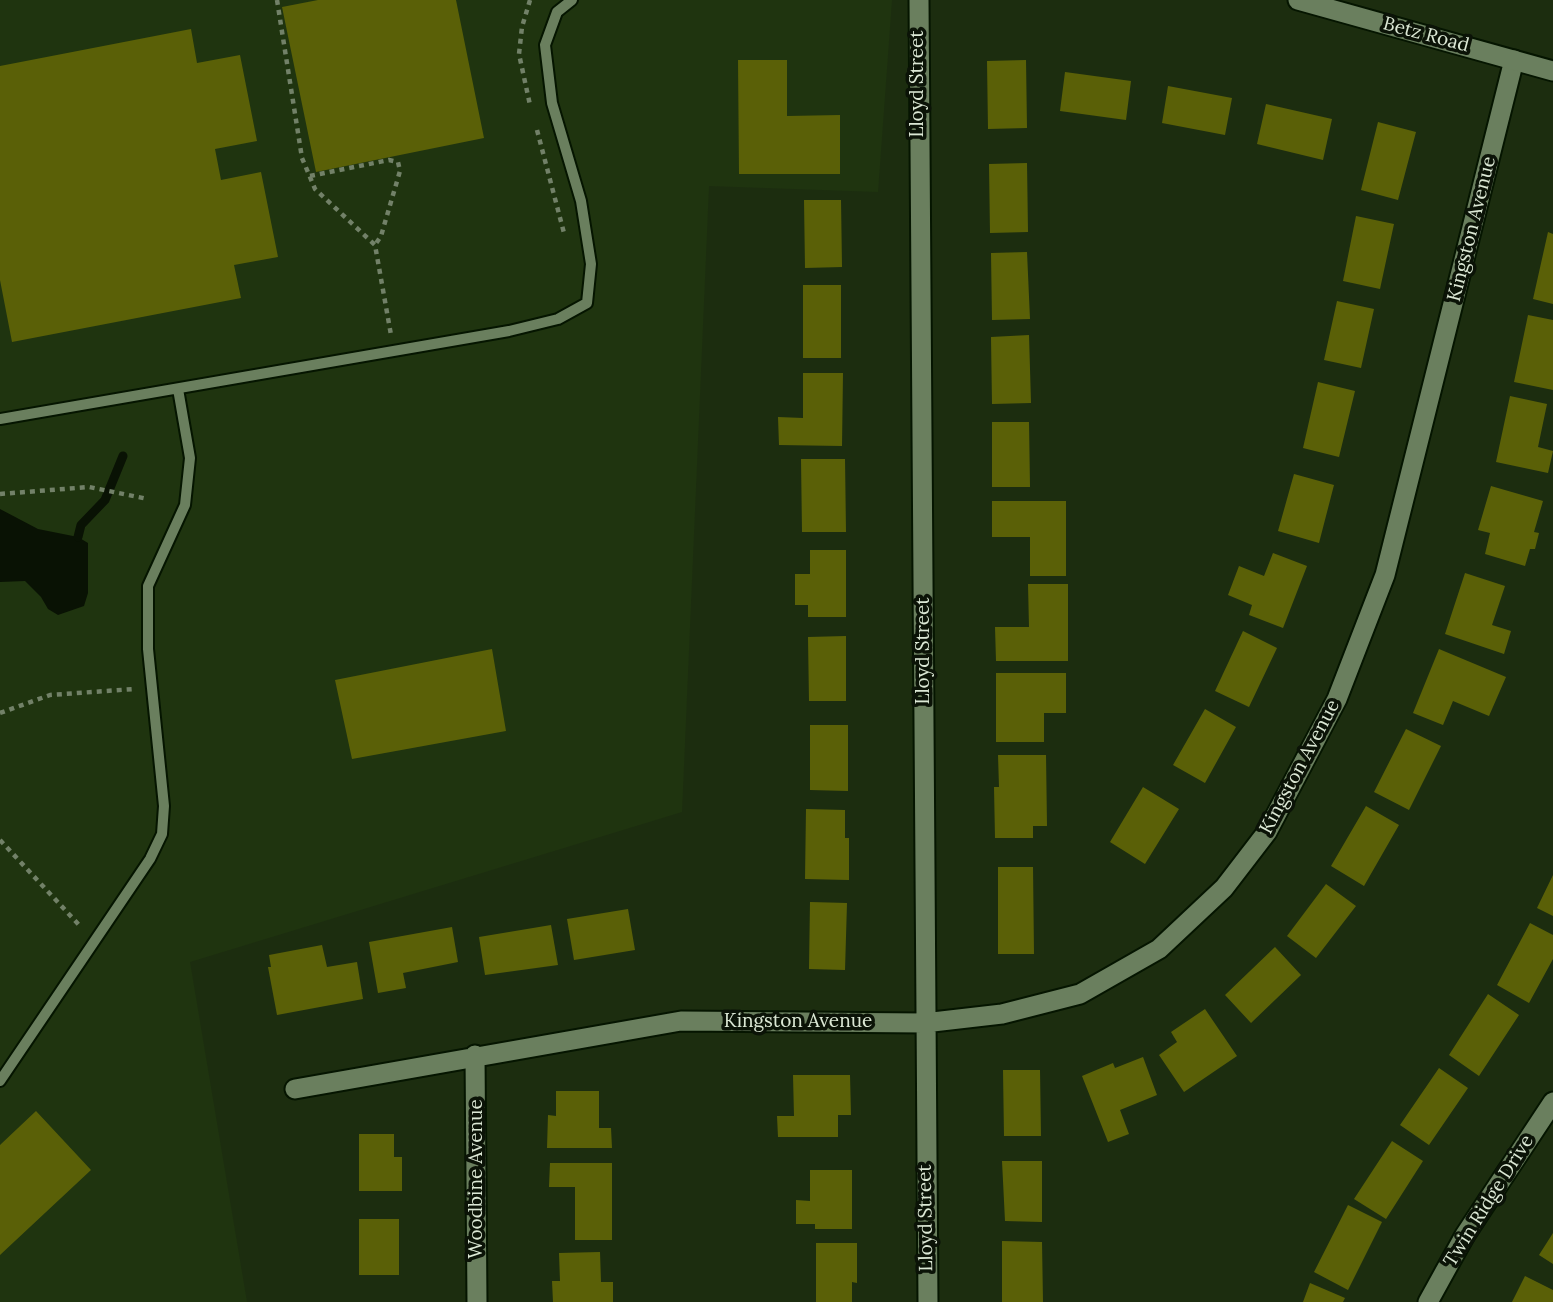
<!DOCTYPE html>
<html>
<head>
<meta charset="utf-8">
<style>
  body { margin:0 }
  canvas { display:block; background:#1c2d0f }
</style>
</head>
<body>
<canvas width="1553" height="1302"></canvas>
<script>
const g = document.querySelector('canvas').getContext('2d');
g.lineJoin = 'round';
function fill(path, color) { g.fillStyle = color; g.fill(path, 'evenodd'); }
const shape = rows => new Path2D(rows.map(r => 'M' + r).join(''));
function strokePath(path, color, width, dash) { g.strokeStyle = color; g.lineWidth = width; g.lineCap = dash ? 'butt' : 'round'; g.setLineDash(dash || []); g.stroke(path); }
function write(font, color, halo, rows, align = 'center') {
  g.font = font + ' Lora,serif'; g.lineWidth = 7; g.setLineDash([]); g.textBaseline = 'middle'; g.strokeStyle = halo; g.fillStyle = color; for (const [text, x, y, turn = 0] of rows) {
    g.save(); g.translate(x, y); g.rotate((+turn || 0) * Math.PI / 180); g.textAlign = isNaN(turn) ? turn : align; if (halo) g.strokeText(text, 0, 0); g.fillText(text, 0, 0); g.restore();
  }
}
fill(shape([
  [0,0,892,0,878,192,709,186,682,812,190,962,247,1302,0,1302]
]), '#1f340f');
fill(shape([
  [0,509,38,529,78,537,88,543,88,593,84,606,58,615,48,609,41,597,25,581,0,582]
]), '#091204');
strokePath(shape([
  [78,537,81,525,105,500,123,456]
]), '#091204', 9);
fill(shape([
  [318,0,456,0,484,138,316,172,282,7],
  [191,29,197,63,240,55,257,141,215,149,221,180,261,172,278,257,234,265,241,298,12,342,0,280,0,66],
  [738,60,787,60,787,116,840,115,840,174,739,174],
  [1026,60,1027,128,988,129,987,61],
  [1065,72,1131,81,1126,120,1060,111],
  [1168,86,1232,98,1225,135,1162,123],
  [1266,104,1332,119,1323,160,1257,144],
  [1378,122,1416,132,1398,200,1361,190],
  [1027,163,1028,232,990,233,989,164],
  [804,200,841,200,842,267,805,268],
  [1356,216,1394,224,1380,289,1343,281],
  [1548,232,1553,234,1553,304,1533,299],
  [1027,252,1030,319,992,320,991,253],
  [803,285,841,285,841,358,803,358],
  [1337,301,1374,309,1361,368,1324,360],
  [1528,315,1553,320,1553,390,1514,382],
  [1029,335,1031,403,992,404,991,337],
  [803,373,843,373,842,446,779,445,778,417,803,418],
  [1318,382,1355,391,1339,457,1303,448],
  [1510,396,1547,404,1538,447,1553,451,1548,473,1496,462],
  [992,422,1029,422,1030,487,992,487],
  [801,459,845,459,846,532,802,532],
  [1294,474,1334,485,1319,543,1278,531],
  [1491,486,1543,501,1534,532,1539,533,1535,549,1530,549,1525,566,1485,554,1490,533,1478,530],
  [992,501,1066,501,1066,576,1030,576,1030,537,992,537],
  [810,550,846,550,846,617,808,617,808,605,795,605,795,574,810,574],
  [1273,553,1307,566,1283,628,1249,615,1252,605,1228,595,1239,566,1264,576],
  [1465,573,1505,586,1492,625,1511,631,1504,654,1445,634],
  [1028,584,1068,584,1068,661,996,661,995,627,1029,627],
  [1243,631,1277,648,1249,707,1215,691],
  [846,636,846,701,809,701,808,637],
  [492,649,506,731,352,759,335,680],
  [1439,649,1506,677,1489,716,1453,701,1443,725,1413,713],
  [996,673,1066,673,1066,713,1044,713,1044,742,996,742],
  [1205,709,1236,727,1205,783,1173,765],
  [810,725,848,725,848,791,810,790],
  [1406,729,1441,746,1409,810,1374,792],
  [998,755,1046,755,1047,826,1033,826,1033,838,995,838,994,787,999,787],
  [1143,787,1179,809,1145,864,1110,842],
  [1366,806,1399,825,1364,886,1331,866],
  [806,809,845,810,845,838,849,838,849,880,805,879],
  [998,867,1033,867,1034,954,998,954],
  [1553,875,1553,916,1537,908],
  [1326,884,1356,906,1316,958,1287,936],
  [810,902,847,903,845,970,809,969],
  [628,909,635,950,574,960,567,919],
  [1530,923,1553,935,1553,959,1529,1003,1497,985],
  [551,925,558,965,485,975,479,937],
  [452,927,458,962,403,973,406,988,378,993,369,942],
  [322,945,327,967,357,962,363,999,277,1015,268,967,271,967,269,955],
  [1275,947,1301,975,1251,1023,1225,995],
  [1488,994,1519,1015,1479,1076,1449,1055],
  [1205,1009,1237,1056,1184,1092,1159,1055,1177,1042,1171,1032],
  [1143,1057,1157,1095,1120,1110,1129,1134,1108,1142,1082,1076,1113,1063,1115,1068],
  [1439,1068,1468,1088,1429,1145,1400,1125],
  [1003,1070,1040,1070,1041,1136,1004,1136],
  [793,1075,850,1075,851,1115,838,1115,838,1137,778,1137,777,1116,794,1116],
  [556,1091,599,1091,599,1128,611,1128,612,1148,547,1148,548,1115,556,1116],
  [36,1111,91,1170,0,1255,0,1145],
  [359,1134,394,1134,394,1157,402,1157,402,1191,359,1191],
  [1392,1141,1423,1161,1386,1219,1354,1199],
  [1002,1161,1042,1161,1042,1222,1005,1221],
  [550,1163,612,1163,612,1240,575,1240,575,1187,549,1187],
  [810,1170,852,1170,852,1229,815,1229,815,1224,796,1224,796,1200,810,1201],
  [1348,1205,1382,1222,1348,1290,1314,1272],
  [359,1219,399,1219,399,1275,359,1275],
  [1553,1233,1553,1264,1539,1255],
  [1002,1241,1042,1242,1043,1302,1002,1302],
  [816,1243,857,1243,857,1283,852,1282,852,1302,816,1302],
  [600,1252,601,1282,613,1282,613,1302,553,1302,552,1281,560,1281,559,1253],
  [1525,1276,1553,1290,1553,1302,1512,1302],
  [1310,1283,1345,1298,1343,1302,1303,1302]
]), '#5a6007');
const service = shape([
  [0,419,509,331,558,319,587,303,591,264,581,201,552,103,545,45,557,12,572,0],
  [0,1081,150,859,162,834,164,806,148,649,148,586,185,505,190,458,178,389]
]);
const minor = shape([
  [919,0,928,1302],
  [475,1055,477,1302],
  [295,1089,681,1021,924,1023,1002,1014,1080,994,1159,949,1224,888,1267,832,1337,699,1385,575,1514,60],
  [1428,1302,1465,1235,1553,1102]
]);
const tertiary = shape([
  [1298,0,1553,71]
]);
strokePath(service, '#051500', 14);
strokePath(minor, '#051500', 23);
strokePath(tertiary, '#051500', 23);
strokePath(shape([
  [277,0,302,158,315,189,375,245,391,335],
  [530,0,522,27,519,54,530,105],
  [537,130,564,233],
  [310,176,389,160,398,162,400,171,381,236,375,245],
  [0,494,89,487,148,499],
  [0,713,50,695,134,689],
  [0,840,80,926]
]), '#728168', 4.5, [5, 5]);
strokePath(service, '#6a7f5e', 10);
strokePath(minor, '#6a7f5e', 19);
strokePath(tertiary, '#6a7f5e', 19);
write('19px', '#dce8d5', '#0b1307', [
  ["Betz Road",1426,35,15],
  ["Lloyd Street",918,84,-90],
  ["Kingston Avenue",1472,229,-76],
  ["Lloyd Street",924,651,-90],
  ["Kingston Avenue",1300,767,-62],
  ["Kingston Avenue",798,1022],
  ["Woodbine Avenue",477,1179,-90],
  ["Twin Ridge Drive",1489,1201,-58],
  ["Lloyd Street",926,1218,-91]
]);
</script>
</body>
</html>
